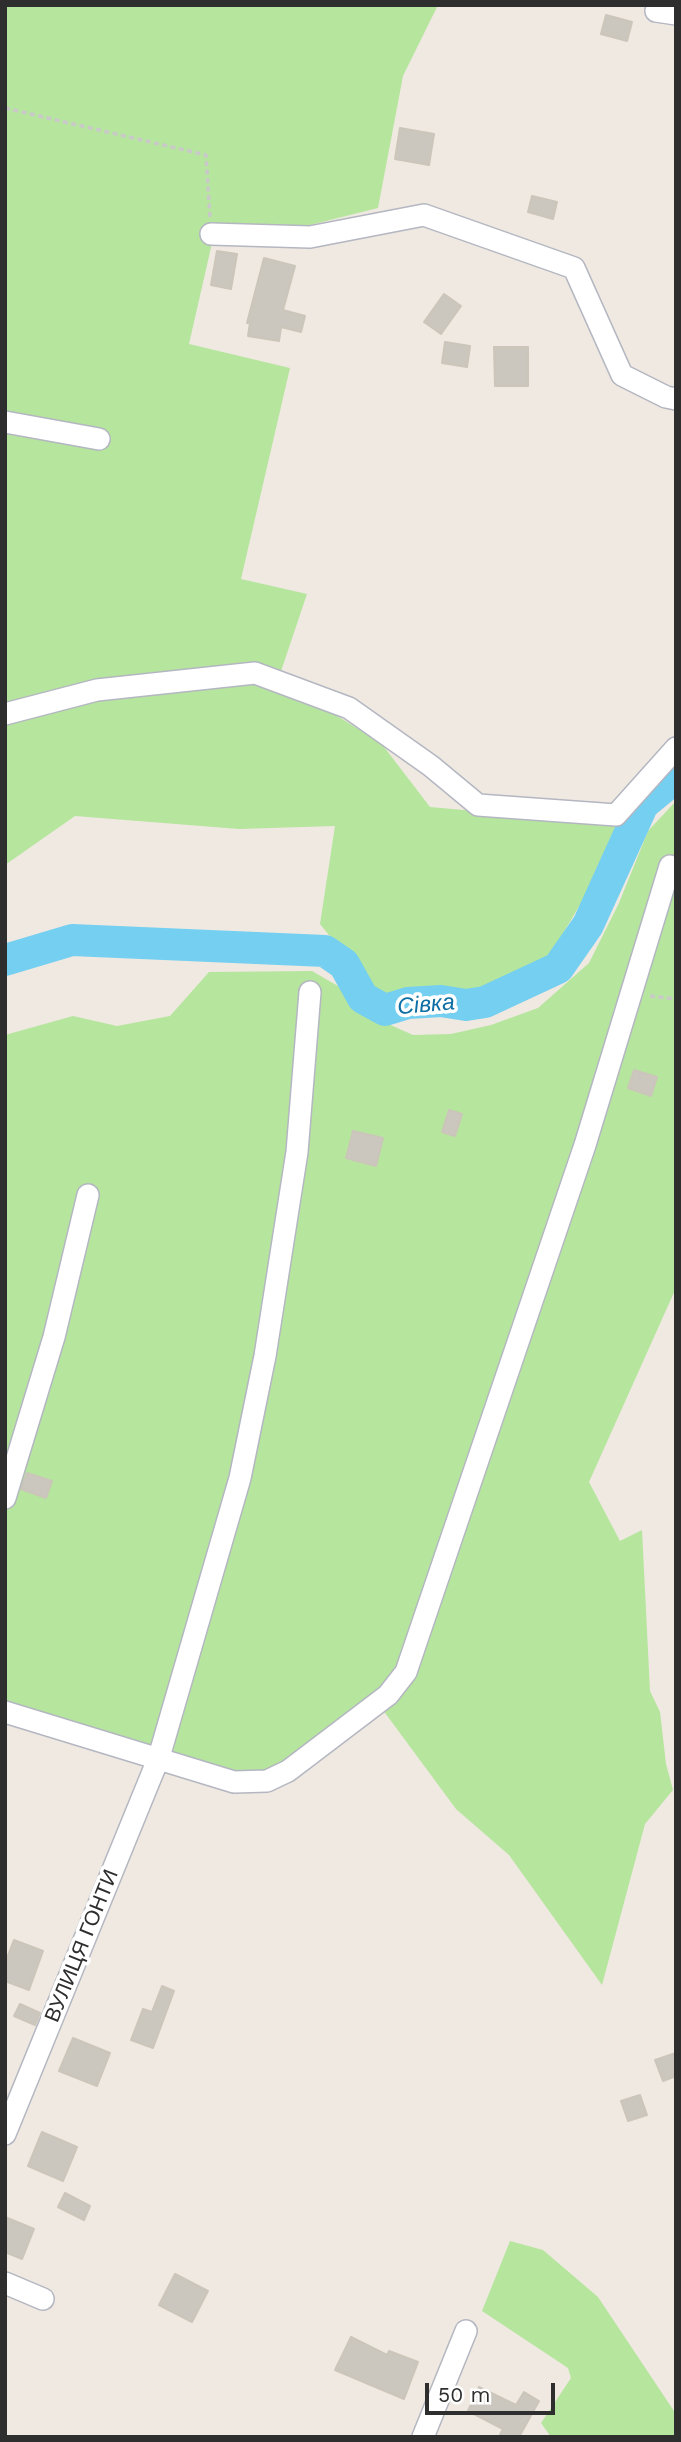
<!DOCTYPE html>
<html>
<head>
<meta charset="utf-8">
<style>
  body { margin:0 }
  #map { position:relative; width:681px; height:2442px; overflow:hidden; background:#efe9e1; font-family:"Work Sans",sans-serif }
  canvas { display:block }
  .frame { position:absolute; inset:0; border:7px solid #2e2e2e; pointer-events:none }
  .scale { position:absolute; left:425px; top:2383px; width:130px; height:32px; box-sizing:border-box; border:4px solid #2e2e2e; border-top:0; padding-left:9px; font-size:21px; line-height:24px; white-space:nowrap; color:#2e2e2e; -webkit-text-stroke:5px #fff; paint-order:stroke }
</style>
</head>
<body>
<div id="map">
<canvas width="681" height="2442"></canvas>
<div class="frame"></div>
<div class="scale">50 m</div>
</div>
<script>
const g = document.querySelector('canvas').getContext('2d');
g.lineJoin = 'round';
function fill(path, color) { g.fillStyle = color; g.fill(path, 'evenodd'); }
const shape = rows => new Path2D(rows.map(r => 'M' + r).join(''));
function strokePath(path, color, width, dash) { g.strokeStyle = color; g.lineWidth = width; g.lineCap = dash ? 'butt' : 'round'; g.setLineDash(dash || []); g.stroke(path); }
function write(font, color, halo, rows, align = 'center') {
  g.font = font + ' "Work Sans",sans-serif'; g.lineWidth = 7; g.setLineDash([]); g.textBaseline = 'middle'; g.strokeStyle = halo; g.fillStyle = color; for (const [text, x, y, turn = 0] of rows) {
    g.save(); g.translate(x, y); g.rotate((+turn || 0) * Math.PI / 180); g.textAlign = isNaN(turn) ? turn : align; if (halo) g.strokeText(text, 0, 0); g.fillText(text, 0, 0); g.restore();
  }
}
fill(shape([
  [5,5,438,5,403,76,378,208,306,226,222,225,215,230,189,344,290,368,241,579,307,594,275,689,321,706,381,743,430,807,620,824,581,903,545,964,463,994,377,995,320,924,335,826,239,829,75,816,5,865],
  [676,801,676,1288,589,1482,620,1541,642,1530,650,1691,660,1712,666,1764,673,1790,645,1824,602,1985,509,1855,456,1809,377,1702,251,1785,5,1702,5,1035,73,1016,117,1026,170,1016,209,972,312,971,338,986,368,1015,413,1035,451,1034,491,1025,538,1008,589,963,619,903,648,831],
  [510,2241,543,2250,598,2297,676,2414,676,2437,551,2437,541,2423,571,2378,568,2368,482,2311]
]), '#b6e59e');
strokePath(shape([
  [5,960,72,940,325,951,344,964,363,998,385,1010,408,1003,441,1001,466,1005,485,1002,558,968,588,925,643,804,676,777]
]), '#75cff0', 32);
const building = shape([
  [606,15,632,22,627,41,601,34,606,15],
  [400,128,434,134,429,165,395,159,400,128],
  [532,196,557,202,553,219,528,212,532,196],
  [217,251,237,254,231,289,211,285,217,251],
  [264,258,295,266,283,310,305,316,301,332,281,327,279,341,248,336,250,323,247,323,264,258],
  [444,294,461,306,441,334,424,322,444,294],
  [445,342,470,346,467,367,442,363,445,342],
  [494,347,528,347,528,386,495,386,494,347],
  [634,1070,657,1077,651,1096,628,1088,634,1070],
  [449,1110,462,1114,455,1136,442,1132,449,1110],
  [353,1131,383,1138,376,1166,346,1158,353,1131],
  [27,1473,52,1481,46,1498,21,1489,27,1473],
  [14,1940,43,1951,29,1990,5,1981,5,1963,14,1940],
  [162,1986,174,1991,153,2048,131,2040,143,2009,152,2012,162,1986],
  [20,2004,40,2013,35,2025,14,2016,20,2004],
  [73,2038,110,2053,97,2086,59,2071,73,2038],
  [676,2053,676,2076,663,2081,655,2060,676,2053],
  [640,2095,647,2115,628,2121,621,2101,640,2095],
  [42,2132,77,2147,63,2181,28,2166,42,2132],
  [65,2193,90,2206,84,2220,58,2207,65,2193],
  [5,2217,34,2229,22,2259,5,2252,5,2217],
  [175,2274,208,2291,192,2322,159,2305,175,2274],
  [351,2337,387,2355,389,2351,418,2362,404,2399,335,2370,351,2337],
  [479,2387,516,2405,524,2392,539,2401,519,2437,499,2437,503,2429,468,2411,479,2387]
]);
fill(building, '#cbc7bf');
strokePath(building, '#cbc5ba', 2);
const minor = shape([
  [656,11,676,14],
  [211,234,310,237,424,215,574,268,622,375,666,397,676,399],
  [5,422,99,439],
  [5,714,97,690,255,673,349,708,431,766,478,805,616,815,676,748],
  [5,1498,54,1337,88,1195],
  [5,1712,234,1782,267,1781,288,1771,388,1695,406,1672,585,1145,670,866],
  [5,2134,159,1757,240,1478,265,1356,297,1152,310,992],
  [5,2283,43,2299],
  [423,2437,466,2331]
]);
strokePath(minor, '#b4b7c1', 24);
strokePath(shape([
  [5,108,206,155,210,218],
  [650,996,676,999]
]), '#c9c9c9', 3.5, [5, 3.5]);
strokePath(minor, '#fff', 21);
write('21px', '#2e2e2e', '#fff', [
  ["ВУЛИЦЯ ГОНТИ",82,1946,-68]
]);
write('italic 23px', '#0d6fa3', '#fff', [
  ["Сівка",426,1005,-5]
]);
</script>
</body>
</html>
